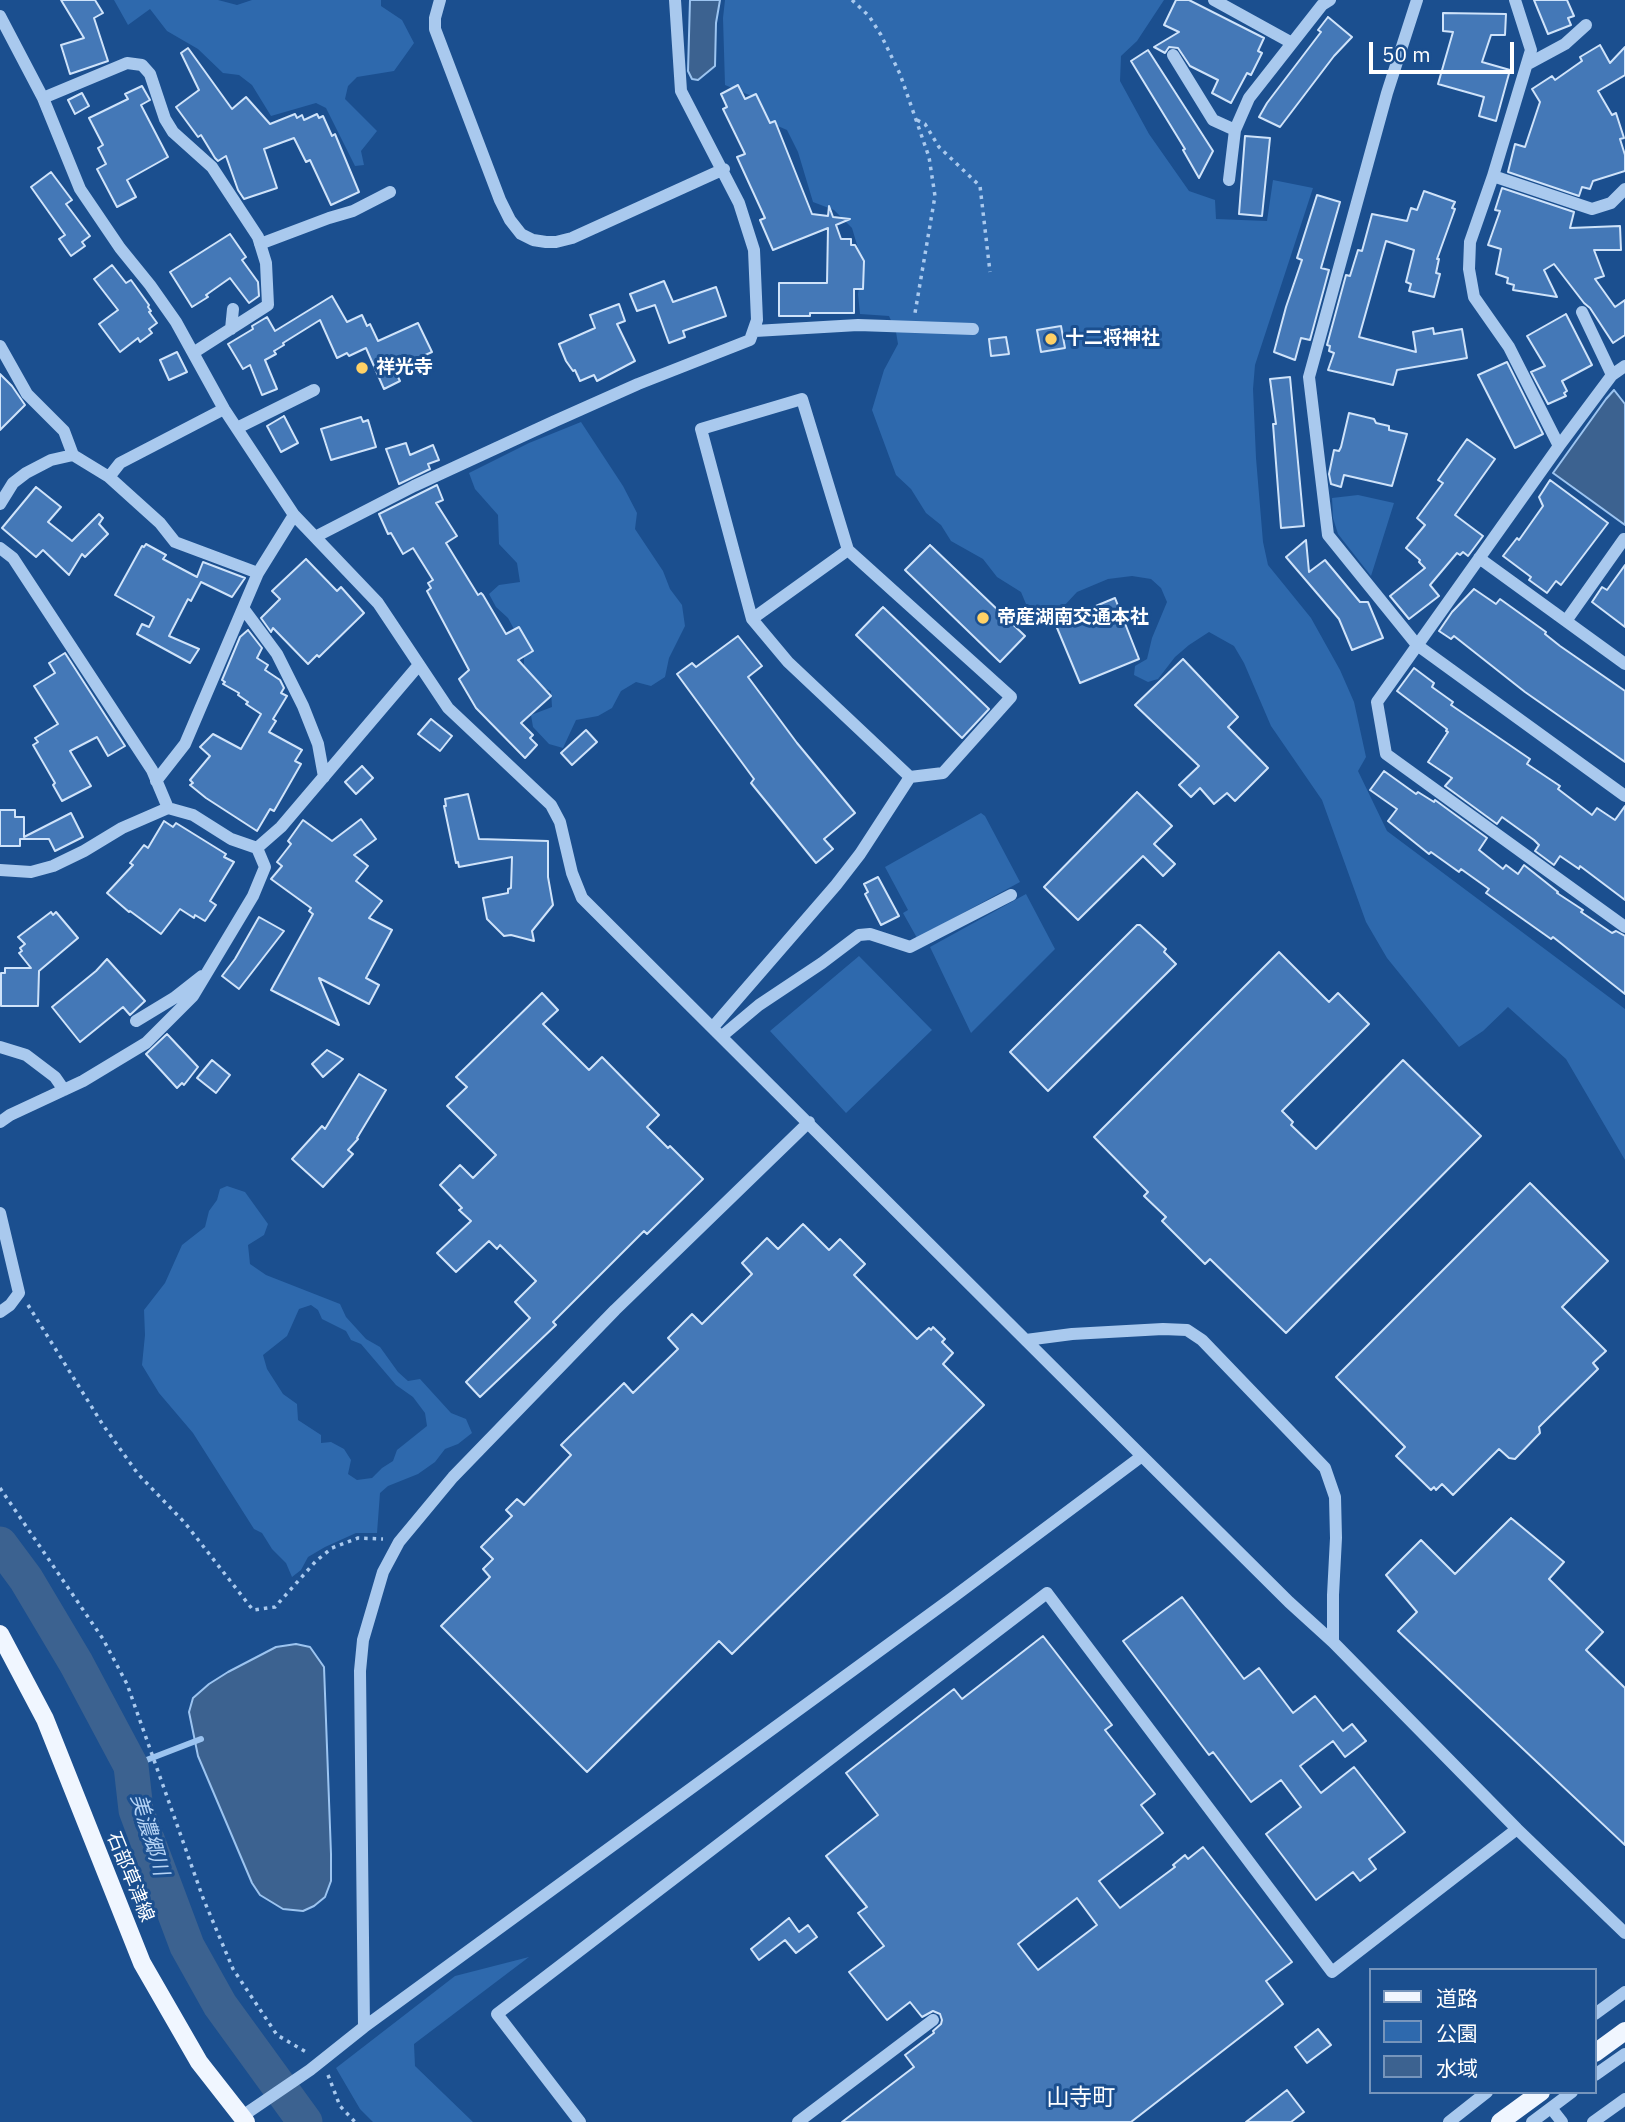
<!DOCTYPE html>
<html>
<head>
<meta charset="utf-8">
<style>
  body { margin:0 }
  #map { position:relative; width:1625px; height:2122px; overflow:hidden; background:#1b4f8f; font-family:"IBM Plex Sans","Noto Sans JP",sans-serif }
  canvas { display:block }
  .legend { position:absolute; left:1369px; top:1968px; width:228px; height:126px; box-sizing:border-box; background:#1b4f8f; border:2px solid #7695bc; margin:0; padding:9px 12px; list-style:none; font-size:21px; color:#fff }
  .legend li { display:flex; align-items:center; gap:14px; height:35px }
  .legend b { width:35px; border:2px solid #7695bc }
  .scale { position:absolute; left:1369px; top:42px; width:145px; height:32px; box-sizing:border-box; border:4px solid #fff; border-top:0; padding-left:9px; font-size:21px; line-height:24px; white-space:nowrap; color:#fff; -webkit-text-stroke:5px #1b4f8f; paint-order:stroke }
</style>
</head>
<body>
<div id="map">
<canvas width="1625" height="2122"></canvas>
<ul class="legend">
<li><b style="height:9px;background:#f0f6ff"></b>道路</li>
<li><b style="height:19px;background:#2e69ad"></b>公園</li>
<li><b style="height:19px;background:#3c6290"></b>水域</li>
</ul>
<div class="scale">50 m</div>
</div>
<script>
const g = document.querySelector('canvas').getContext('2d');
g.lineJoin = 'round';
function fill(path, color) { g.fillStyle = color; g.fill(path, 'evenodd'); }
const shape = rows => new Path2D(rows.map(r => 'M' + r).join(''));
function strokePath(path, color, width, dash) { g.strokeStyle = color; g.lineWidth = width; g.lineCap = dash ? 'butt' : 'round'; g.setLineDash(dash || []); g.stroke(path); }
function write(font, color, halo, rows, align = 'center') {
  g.font = font + ' "IBM Plex Sans","Noto Sans JP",sans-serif'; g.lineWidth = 6; g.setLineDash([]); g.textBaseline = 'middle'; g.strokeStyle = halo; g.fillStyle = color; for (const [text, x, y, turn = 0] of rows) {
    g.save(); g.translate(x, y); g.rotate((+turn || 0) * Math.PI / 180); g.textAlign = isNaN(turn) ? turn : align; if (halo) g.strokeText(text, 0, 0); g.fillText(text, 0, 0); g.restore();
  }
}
fill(shape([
  [114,0,218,0,237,5,252,0,381,0,381,6,402,20,414,43,394,71,357,77,348,86,345,99,377,131,361,151,364,165,355,166,326,108,316,103,271,116,252,85,239,75,223,73,198,49,167,31,150,9,128,25],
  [725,0,1164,0,1137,41,1121,56,1120,81,1149,134,1189,191,1215,200,1216,219,1267,221,1273,180,1313,188,1255,365,1253,389,1256,458,1263,542,1268,565,1311,618,1340,670,1354,702,1366,757,1358,771,1387,831,1625,1009,1625,1160,1566,1059,1508,1007,1483,1031,1459,1047,1387,958,1366,922,1322,800,1271,726,1244,663,1234,646,1209,632,1189,645,1175,657,1158,679,1148,682,1134,675,1135,666,1147,659,1152,638,1167,602,1161,588,1151,579,1132,576,1108,579,1077,592,1063,607,1042,610,1026,604,1021,592,997,577,983,559,951,541,941,525,926,513,911,489,896,475,872,410,884,370,898,344,896,332,889,316,860,314,858,294,863,265,852,228,834,210,813,202,798,152,787,130,766,121,754,97,725,85,723,18],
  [581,422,623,486,637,513,635,529,663,571,670,589,682,605,685,626,669,658,665,677,651,686,636,682,621,691,612,708,598,716,576,720,563,748,549,744,533,727,531,715,552,707,551,691,539,686,524,670,524,656,520,640,508,618,496,607,489,594,499,585,520,582,517,563,499,544,498,515,475,489,469,473,529,443],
  [1358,495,1394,503,1371,576,1338,534,1333,518,1332,498],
  [981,813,985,816,1020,882,917,938,903,913,908,910,885,867],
  [1026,894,1055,949,971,1033,930,947],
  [859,956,932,1030,846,1113,770,1031],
  [227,1186,245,1192,268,1224,264,1235,248,1245,250,1264,266,1275,340,1304,346,1317,366,1339,380,1347,398,1372,408,1381,420,1379,451,1413,466,1419,472,1433,458,1444,445,1449,435,1462,418,1474,388,1486,380,1493,377,1533,356,1533,325,1547,308,1557,301,1570,292,1577,286,1563,272,1549,262,1533,254,1529,193,1433,159,1393,142,1365,145,1335,144,1310,165,1283,182,1245,205,1227,209,1211,217,1200,220,1189],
  [311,1305,318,1310,322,1319,346,1331,351,1340,361,1344,396,1385,413,1397,425,1413,427,1426,397,1450,393,1461,382,1468,372,1478,357,1480,348,1474,351,1460,344,1449,331,1442,321,1443,321,1435,298,1420,297,1404,283,1394,267,1369,263,1355,287,1336,299,1309],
  [529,1957,414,2044,415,2066,473,2122,373,2122,360,2109,336,2068,455,1976]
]), '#2e69ad');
const water = shape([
  [690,0,720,0,716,23,715,66,698,80,692,79,688,71,690,0],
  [1614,390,1625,404,1625,525,1553,473,1606,399,1614,390],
  [296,1644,310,1647,324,1667,331,1854,331,1881,325,1897,314,1906,303,1911,283,1909,260,1895,252,1883,198,1756,189,1712,193,1698,209,1684,228,1672,276,1647,296,1644]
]);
fill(water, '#3c6290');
strokePath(water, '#9cc4f0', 2);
strokePath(shape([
  [131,1766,201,1739]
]), '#9cc4f0', 6);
strokePath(shape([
  [0,1544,26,1579,76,1663,131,1766,136,1810,187,1946,220,2005,305,2122]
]), '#3c6290', 35);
const building = shape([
  [61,0,95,0,103,13,94,18,108,61,70,74,61,45,84,38,61,0],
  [1176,0,1189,0,1264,38,1258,51,1262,53,1251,75,1247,73,1231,103,1212,93,1218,80,1190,66,1178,48,1169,47,1165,53,1154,47,1179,32,1164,25,1176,0],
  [1534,0,1567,0,1574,16,1568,18,1571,25,1548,34,1534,0],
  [1443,13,1506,14,1505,35,1491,35,1482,62,1510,70,1496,121,1479,116,1484,97,1438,84,1453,32,1443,31,1443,13],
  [1328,17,1352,37,1334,56,1280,127,1259,117,1267,103,1321,32,1318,30,1328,17],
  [1600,45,1610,63,1625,47,1625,75,1598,91,1612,115,1616,113,1624,138,1620,139,1625,155,1625,171,1593,181,1590,189,1582,187,1579,196,1508,172,1515,144,1525,147,1540,102,1532,89,1552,76,1555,80,1582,61,1580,57,1600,45],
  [188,48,232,109,246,97,270,124,295,114,297,118,302,115,304,120,317,114,319,118,323,116,332,136,335,134,359,192,331,205,310,160,306,162,294,138,264,149,277,188,244,199,238,190,226,156,218,161,215,158,201,135,198,137,176,107,199,90,181,53,188,48],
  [1148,50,1213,151,1199,178,1183,150,1185,149,1131,61,1148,50],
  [738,85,745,99,756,94,770,123,775,121,812,214,828,216,829,206,833,217,850,219,836,225,841,239,851,239,851,245,855,245,864,261,863,289,854,289,854,313,810,313,810,316,779,316,779,283,827,283,828,228,773,250,760,220,765,218,737,157,745,154,723,109,727,107,721,94,738,85],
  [142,86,150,100,141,105,168,157,127,180,136,197,117,207,97,169,106,164,98,148,103,145,89,118,128,99,125,94,142,86],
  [82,93,89,106,75,114,68,100,82,93],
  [1245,136,1270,138,1262,216,1239,214,1245,136],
  [51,172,72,200,66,204,90,236,82,242,85,246,71,256,59,239,65,235,31,187,51,172],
  [1502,188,1574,212,1570,228,1620,226,1621,250,1594,250,1604,276,1595,279,1615,307,1625,300,1625,335,1613,343,1590,308,1584,303,1554,264,1544,270,1557,297,1513,290,1514,285,1507,283,1508,278,1496,274,1501,249,1488,245,1500,211,1495,210,1502,188],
  [1424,191,1455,202,1452,208,1455,209,1437,259,1439,259,1436,273,1440,274,1434,297,1409,291,1411,284,1406,282,1414,250,1386,241,1359,337,1416,352,1413,332,1433,328,1434,334,1462,329,1467,358,1397,370,1393,385,1328,370,1334,353,1329,351,1330,346,1327,345,1346,275,1350,276,1358,250,1362,251,1372,214,1407,221,1411,208,1417,210,1424,191],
  [1317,195,1340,202,1321,268,1329,270,1310,340,1301,338,1295,360,1274,352,1286,307,1302,260,1297,258,1317,195],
  [230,234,246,257,242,260,258,282,259,296,249,303,230,278,206,295,208,297,192,307,170,272,230,234],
  [112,265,126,283,131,280,149,305,148,307,151,311,149,312,157,323,149,329,152,333,140,342,138,338,120,352,99,324,118,310,94,279,112,265],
  [664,281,673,302,716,287,726,316,683,331,685,337,669,343,655,305,637,311,630,294,664,281],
  [332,296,347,322,362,315,367,326,370,324,378,341,418,323,432,352,394,369,400,381,384,389,366,348,349,356,347,353,337,358,320,320,283,343,284,345,274,351,276,354,265,360,277,389,262,395,250,365,243,369,228,344,253,329,252,326,267,317,275,331,332,296],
  [619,304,625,321,617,324,635,361,597,381,594,375,580,381,575,370,573,371,566,361,559,344,595,328,590,315,619,304],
  [1566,314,1592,365,1562,381,1567,391,1564,393,1566,396,1548,404,1531,372,1545,366,1527,336,1566,314],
  [1061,326,1065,348,1041,352,1037,330,1061,326],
  [1006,337,1009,354,991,356,989,339,1006,337],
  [177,352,187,372,169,380,160,360,177,352],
  [1507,362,1543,434,1515,448,1478,375,1507,362],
  [0,374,12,386,25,405,0,430,0,374],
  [1290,377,1304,526,1281,528,1273,424,1276,424,1270,379,1290,377],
  [1349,413,1374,419,1376,423,1389,426,1389,430,1407,434,1392,486,1344,475,1341,487,1331,484,1329,474,1334,450,1339,451,1341,447,1349,413],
  [284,416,298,443,281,452,267,426,284,416],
  [361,417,363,422,368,420,376,447,331,460,321,429,361,417],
  [1467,439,1495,459,1455,515,1483,536,1468,556,1463,552,1460,555,1457,553,1430,585,1439,596,1409,619,1390,596,1425,568,1419,562,1420,560,1406,548,1425,525,1417,518,1443,483,1438,480,1467,439],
  [406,443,410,455,433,445,439,460,428,464,430,469,399,484,386,449,406,443],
  [1550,480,1608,523,1561,585,1556,581,1547,593,1529,580,1531,577,1503,556,1517,538,1519,540,1543,506,1539,497,1550,480],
  [437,485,443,500,436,503,457,536,446,543,478,595,481,593,483,595,506,634,519,627,533,651,518,660,551,696,521,723,533,735,530,738,537,745,525,758,476,708,459,679,469,670,427,591,431,588,428,583,433,580,413,548,403,554,391,533,388,534,379,514,437,485],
  [36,487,61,507,48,522,72,541,99,514,103,518,99,524,108,534,85,557,82,554,69,575,43,550,36,557,2,528,36,487],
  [1306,540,1309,572,1325,560,1360,602,1368,602,1383,638,1352,650,1339,619,1286,557,1306,540],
  [146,544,166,555,163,559,197,577,203,562,245,578,232,597,201,582,191,601,188,599,169,636,199,649,190,663,137,634,142,624,149,627,154,617,115,595,142,546,144,547,146,544],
  [930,545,1025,636,1000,662,905,570,930,545],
  [306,559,337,591,341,587,364,613,319,657,317,655,308,664,273,628,271,632,261,618,280,599,272,591,306,559],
  [1625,565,1625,627,1592,602,1602,587,1607,590,1625,565],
  [1474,589,1496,604,1500,599,1546,632,1545,634,1560,646,1625,691,1625,762,1525,692,1454,636,1451,639,1439,631,1452,612,1474,589],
  [1115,598,1139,659,1080,683,1055,623,1115,598],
  [883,607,989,709,962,738,856,635,883,607],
  [248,630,262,648,257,658,268,665,265,670,280,680,284,688,281,693,287,696,273,719,276,721,269,732,302,750,295,761,301,764,274,811,270,809,257,831,206,798,190,785,193,783,190,780,210,756,200,747,213,734,241,749,261,714,246,704,248,702,238,695,239,693,223,684,225,682,222,680,240,637,248,630],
  [738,636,762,666,748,677,797,743,855,813,824,839,833,849,816,863,751,783,754,779,677,674,692,663,696,667,738,636],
  [65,653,125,746,108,756,97,737,70,751,91,786,62,801,53,785,55,783,33,745,38,742,35,738,58,724,34,686,55,673,49,663,65,653],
  [1183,659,1238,717,1228,727,1268,768,1235,801,1227,793,1214,804,1200,788,1191,797,1179,785,1199,766,1135,705,1183,659],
  [1414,668,1434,683,1432,687,1453,702,1451,705,1530,759,1527,764,1560,786,1558,789,1592,815,1597,808,1615,820,1625,806,1625,900,1580,866,1579,869,1560,856,1554,865,1535,851,1539,845,1534,840,1502,817,1497,824,1445,786,1452,778,1428,762,1448,732,1446,731,1447,729,1397,691,1414,668],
  [431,719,452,736,440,751,418,734,431,719],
  [586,730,597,742,572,765,561,753,586,730],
  [362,766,373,778,356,794,345,782,362,766],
  [1384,771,1416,794,1418,792,1434,802,1435,800,1487,838,1479,850,1503,869,1506,865,1518,874,1524,865,1558,892,1557,893,1583,910,1581,912,1612,933,1616,931,1625,936,1625,994,1553,937,1551,939,1486,893,1489,889,1461,869,1459,872,1431,852,1429,854,1388,821,1397,809,1370,790,1384,771],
  [1137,792,1172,826,1154,844,1175,864,1163,876,1143,856,1078,920,1044,887,1137,792],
  [468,794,479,839,548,841,548,877,553,905,532,931,534,941,511,935,504,936,487,919,483,898,508,893,508,889,511,888,512,857,459,867,458,862,456,863,444,806,446,806,445,799,468,794],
  [0,810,15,810,15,817,24,817,24,837,71,813,83,837,55,851,49,839,20,839,20,846,0,846,0,810],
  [361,819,376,839,354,855,368,866,356,881,382,901,369,918,392,930,366,978,379,985,369,1004,319,978,339,1025,271,990,313,914,309,911,311,908,271,879,282,866,277,862,291,844,288,841,303,820,332,841,361,819],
  [164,821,173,827,176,823,226,854,224,857,234,862,210,901,216,905,205,921,195,915,194,918,180,909,161,934,130,911,129,912,107,893,133,865,130,863,144,845,148,848,164,821],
  [878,877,899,916,881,925,865,894,868,892,864,884,878,877],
  [51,912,53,915,56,912,78,938,39,971,38,1006,1,1006,1,973,5,973,5,968,31,968,19,953,22,951,20,948,25,944,18,937,51,912],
  [259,917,284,931,239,989,222,976,235,959,259,917],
  [1137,925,1140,925,1166,949,1164,952,1176,964,1048,1091,1010,1052,1137,925],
  [1279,952,1329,1002,1338,993,1369,1024,1282,1111,1293,1122,1291,1125,1316,1149,1403,1060,1481,1136,1286,1333,1210,1259,1205,1264,1162,1221,1166,1217,1144,1196,1148,1192,1094,1137,1279,952],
  [107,959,145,1001,130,1015,123,1007,80,1042,52,1007,96,971,107,959],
  [542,993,558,1010,543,1024,589,1070,602,1057,659,1115,647,1127,668,1148,670,1146,703,1179,647,1234,644,1231,553,1322,556,1325,480,1397,466,1382,530,1318,515,1302,536,1281,500,1245,497,1249,489,1241,456,1272,437,1253,471,1221,459,1210,462,1208,440,1185,460,1165,473,1178,496,1155,447,1106,467,1087,456,1077,542,993],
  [167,1034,198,1067,184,1085,182,1083,177,1088,146,1054,167,1034],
  [327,1050,343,1059,323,1077,312,1064,327,1050],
  [212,1060,230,1075,216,1093,197,1078,212,1060],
  [359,1074,386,1090,357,1138,358,1139,348,1150,353,1154,323,1187,292,1159,322,1126,325,1129,359,1074],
  [1530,1183,1608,1261,1562,1307,1606,1351,1593,1363,1598,1369,1539,1427,1540,1433,1515,1459,1509,1458,1499,1449,1453,1495,1442,1484,1436,1490,1434,1487,1431,1490,1396,1456,1405,1447,1336,1377,1530,1183],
  [803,1224,829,1250,840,1239,865,1264,854,1275,917,1339,929,1328,931,1330,933,1327,945,1339,942,1342,953,1353,943,1364,984,1405,732,1654,719,1641,587,1772,441,1626,490,1577,483,1569,493,1559,481,1547,512,1516,506,1510,517,1499,524,1505,571,1455,561,1445,624,1383,633,1393,678,1349,668,1338,692,1314,702,1324,752,1274,742,1263,767,1238,778,1249,803,1224],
  [1511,1518,1564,1562,1549,1579,1603,1632,1586,1650,1625,1688,1625,1845,1398,1631,1417,1612,1386,1575,1421,1540,1455,1574,1511,1518],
  [1182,1597,1244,1679,1259,1668,1293,1713,1315,1696,1343,1731,1352,1724,1366,1741,1345,1757,1333,1741,1300,1766,1321,1793,1354,1767,1405,1832,1369,1859,1376,1869,1360,1881,1353,1872,1316,1900,1266,1834,1301,1807,1281,1780,1251,1802,1213,1752,1209,1755,1123,1641,1182,1597],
  [1043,1636,1112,1725,1105,1730,1155,1794,1141,1805,1163,1833,1099,1881,1120,1908,1175,1867,1173,1865,1185,1855,1188,1859,1203,1847,1292,1962,1266,1981,1283,2004,1131,2122,842,2122,914,2067,905,2055,934,2033,933,2031,941,2024,942,2020,940,2014,933,2011,922,2017,910,2002,887,2020,849,1972,884,1946,858,1913,867,1907,826,1856,878,1815,846,1773,954,1689,962,1699,1043,1636],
  [1077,1898,1097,1925,1038,1970,1018,1944,1077,1898],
  [789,1918,799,1932,808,1925,817,1937,796,1953,785,1940,759,1960,751,1949,789,1918],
  [1318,2029,1331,2045,1307,2063,1295,2047,1318,2029],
  [1287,2090,1304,2112,1291,2122,1246,2122,1287,2090]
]);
fill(building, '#4478b7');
strokePath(building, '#cfe3fa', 2);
strokePath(shape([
  [852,0,869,16,881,35,900,74,929,157,935,196,915,313],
  [917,120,925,124,939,147,980,186,990,272],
  [28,1305,103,1425,138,1474,185,1523,253,1610,275,1607,316,1561,332,1548,358,1538,383,1539],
  [0,1488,103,1639,127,1684,203,1898,233,1969,277,2035,308,2053],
  [328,2075,340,2106,355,2122]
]), '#a9c9ee', 3.5, [3.5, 5]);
strokePath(shape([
  [440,0,435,18,435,29,500,200,510,220,521,234,533,240,546,242,556,242,572,238,724,169],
  [1214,0,1292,43],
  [1417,0,1387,93,1309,377,1328,535,1417,645,1625,796],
  [1515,0,1531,50,1493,176,1470,242,1469,269,1474,297,1509,347,1559,446],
  [0,16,43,98,80,189,120,248,150,285,176,322,224,409,294,515,378,603,448,708,551,805,560,822,572,873,582,898,1142,1456,1289,1602,1333,1642,1517,1829,1625,1933],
  [1173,55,1213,120,1235,130,1249,98,1322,5,1330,0],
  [1528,64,1565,44,1586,25],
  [43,98,127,63,142,65,150,74,165,119,173,132,212,167,258,237,266,263,268,305,193,353],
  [1493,176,1592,209,1611,203,1625,189],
  [1229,180,1235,130],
  [260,244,329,218,353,211,390,192],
  [1582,312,1612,375],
  [231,329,233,309],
  [755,331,858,325,973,329],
  [0,346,27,394,64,431,73,455,109,477,120,463,224,409],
  [1625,366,1612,375,1559,446,1377,702,1386,754,1625,927],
  [237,428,314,390],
  [109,477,160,523,175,542,258,573],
  [0,504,13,483,26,473,51,460,73,455],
  [315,537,414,486,555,421,638,384,750,340,757,320,754,250,739,203,681,91,675,0],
  [0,548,13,558,152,770,168,808],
  [1479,558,1625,664],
  [243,608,277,654,303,706,318,744,324,777],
  [752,619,848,550],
  [1566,621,1624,539],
  [156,781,185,744,258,573,294,515],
  [0,870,31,872,53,866,84,851,122,828,168,808,193,815,231,839,257,848,281,827,418,666],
  [136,1021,174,998,202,976],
  [713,1027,836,885,860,854,910,777,788,662,752,619,701,429,802,399,848,550,1011,697,943,773,910,777],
  [722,1036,759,1005,822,963,859,935,870,934,910,947,1011,895],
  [0,1047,26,1055,55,1077,64,1090],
  [0,1122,10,1115,83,1081,146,1043,193,996,253,896,265,867,257,848],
  [0,1213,19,1293,10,1305,0,1312],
  [1026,1340,1072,1334,1163,1329,1187,1330,1202,1340,1325,1468,1335,1497,1336,1538,1333,1595,1333,1642],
  [1595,2014,1625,1992],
  [364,2027,360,1671,363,1640,383,1572,399,1542,453,1477,615,1310,809,1122],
  [1595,2075,1625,2054],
  [1551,2108,1562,2122],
  [241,2117,310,2070,364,2027,952,1598,1142,1456],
  [580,2122,497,2014,1047,1593,1332,1972,1517,1829],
  [798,2122,933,2020],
  [1449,2122,1487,2092],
  [1532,2122,1572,2092],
  [1593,2122,1625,2099]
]), '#a9c9ee', 12);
strokePath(shape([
  [0,1634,45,1719,142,1963,199,2062,246,2122],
  [1595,2053,1625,2031],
  [1500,2122,1541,2092]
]), '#f0f6ff', 18);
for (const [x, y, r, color] of [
  [1051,339,7,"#ffd166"],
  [362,368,7,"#ffd166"],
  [983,618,7,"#ffd166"]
]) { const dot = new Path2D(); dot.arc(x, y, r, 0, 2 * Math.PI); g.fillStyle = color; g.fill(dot); strokePath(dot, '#1b4f8f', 2.5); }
write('bold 19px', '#fff', '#1b4f8f', [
  ["十二将神社",1065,339],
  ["祥光寺",376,368],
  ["帝産湖南交通本社",997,618]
], 'left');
write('19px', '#fff', '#1b4f8f', [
  ["石部草津線",130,1877,68]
]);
write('italic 21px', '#b5d3f5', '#1b4f8f', [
  ["美濃郷川",149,1835,73]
]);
write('23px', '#fff', '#1b4f8f', [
  ["山寺町",1081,2098]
]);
</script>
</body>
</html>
